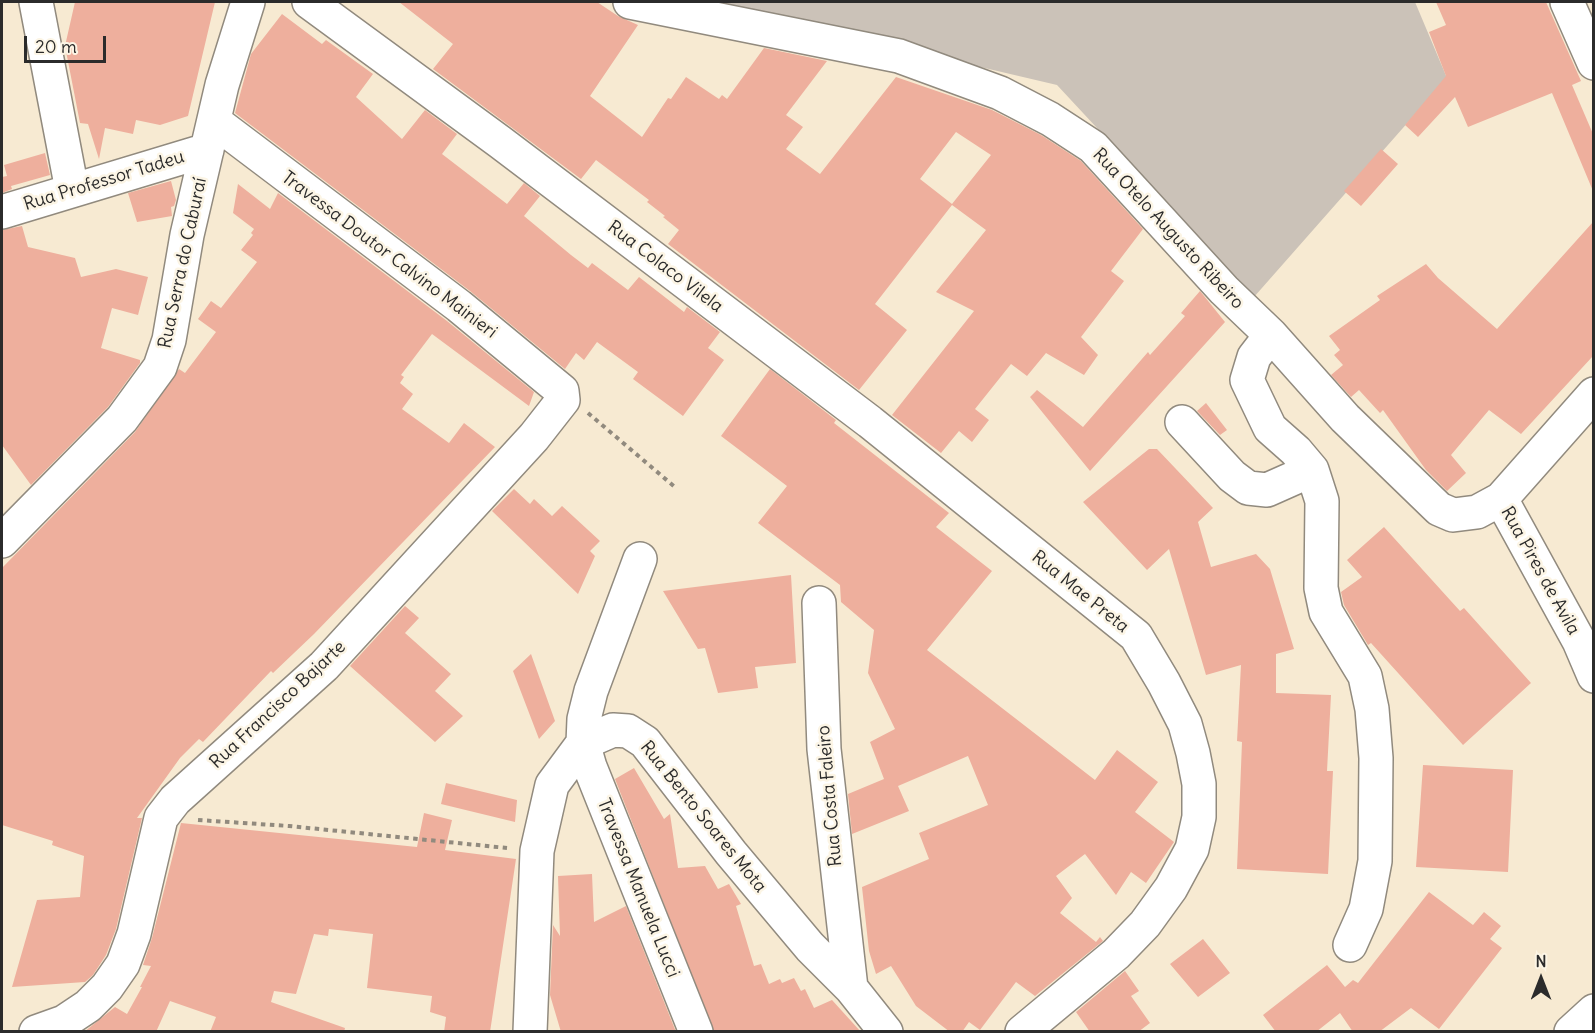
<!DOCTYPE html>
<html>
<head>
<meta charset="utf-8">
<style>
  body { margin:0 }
  #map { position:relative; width:1595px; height:1033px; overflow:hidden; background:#f7ead2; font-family:Delius,sans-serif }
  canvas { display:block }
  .frame { position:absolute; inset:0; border:3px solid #2b2b2b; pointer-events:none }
  .north { position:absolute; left:1511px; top:949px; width:60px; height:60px; -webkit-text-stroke:4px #fcf5e5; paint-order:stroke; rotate:0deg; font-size:16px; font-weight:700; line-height:24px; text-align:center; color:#2b2b2b }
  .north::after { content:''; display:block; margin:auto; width:21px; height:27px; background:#2b2b2b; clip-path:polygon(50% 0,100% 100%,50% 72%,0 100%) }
  .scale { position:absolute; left:24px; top:36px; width:82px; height:27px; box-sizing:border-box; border:3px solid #2b2b2b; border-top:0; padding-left:8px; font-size:18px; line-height:21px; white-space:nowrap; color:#2b2b2b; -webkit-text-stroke:4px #fcf5e5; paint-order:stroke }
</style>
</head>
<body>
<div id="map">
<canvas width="1595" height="1033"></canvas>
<div class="frame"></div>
<div class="north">N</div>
<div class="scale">20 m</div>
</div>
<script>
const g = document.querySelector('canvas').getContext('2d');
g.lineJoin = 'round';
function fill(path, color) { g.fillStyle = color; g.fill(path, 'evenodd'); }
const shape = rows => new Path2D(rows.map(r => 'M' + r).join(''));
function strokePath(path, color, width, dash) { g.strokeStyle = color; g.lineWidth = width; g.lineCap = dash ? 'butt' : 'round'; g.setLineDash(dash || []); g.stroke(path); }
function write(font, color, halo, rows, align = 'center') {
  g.font = font + ' Delius,sans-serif'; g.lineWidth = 5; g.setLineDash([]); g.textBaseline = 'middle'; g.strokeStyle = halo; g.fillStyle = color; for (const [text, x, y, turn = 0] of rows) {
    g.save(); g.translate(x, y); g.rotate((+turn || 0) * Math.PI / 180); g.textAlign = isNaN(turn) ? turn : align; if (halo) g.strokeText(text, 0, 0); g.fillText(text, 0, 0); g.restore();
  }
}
fill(shape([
  [704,2,1415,2,1447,78,1254,297,1057,85]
]), '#cbc2b8');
fill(shape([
  [75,2,215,2,188,116,160,125,136,120,133,134,105,128,99,159,88,124,80,123,65,46],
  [399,2,597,2,618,16,638,25,590,96,642,137,668,98,671,99,686,77,719,99,722,95,727,99,764,48,827,61,786,115,803,127,786,149,820,174,896,77,992,110,1041,135,1081,161,1143,229,1111,271,1124,281,1081,337,1098,355,1084,375,1046,353,1027,376,1011,364,975,409,989,420,972,442,959,431,941,453,892,415,974,311,936,292,986,230,952,205,875,304,907,330,859,390,668,244,679,230,663,217,665,216,647,202,649,200,596,160,581,179,433,69,453,44],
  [956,132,991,155,952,204,920,179],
  [1436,2,1546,2,1581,81,1572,85,1593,134,1593,191,1552,93,1468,127,1455,97,1418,137,1405,125,1446,76,1429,32,1446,25],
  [282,14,322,44,326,40,373,74,356,97,402,139,425,110,457,134,442,154,507,204,524,183,540,196,524,216,571,255,588,268,592,263,628,290,639,277,684,312,687,307,720,332,708,348,724,360,683,416,633,379,638,372,597,342,584,360,576,353,565,369,470,291,235,113,251,54],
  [1381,149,1398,164,1361,206,1344,191],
  [45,153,50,175,11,186,12,189,2,193,2,177,7,176,4,165],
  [171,181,176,200,174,206,171,207,172,216,137,222,128,193],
  [238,184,270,209,278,193,447,321,534,392,529,406,432,334,401,375,404,377,400,383,413,394,402,409,449,443,464,423,495,447,314,634,273,673,271,671,203,742,199,739,180,758,137,818,142,818,116,929,106,955,93,975,85,982,12,987,37,900,80,897,84,856,52,845,53,841,2,825,2,568,135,432,179,369,185,373,216,332,198,319,211,301,221,308,257,262,241,250,253,235,251,233,254,229,233,213],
  [1593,222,1593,356,1521,434,1489,410,1451,455,1466,473,1447,491,1426,470,1383,410,1380,413,1359,390,1351,397,1331,375,1343,365,1334,355,1340,350,1329,336,1380,300,1377,296,1426,264,1438,278,1497,329],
  [22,226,28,247,75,258,81,277,116,269,148,277,138,315,112,308,101,348,140,360,140,363,108,407,31,485,2,445,2,230],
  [1200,291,1225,322,1090,471,1030,397,1037,390,1083,427,1148,352,1150,355,1185,316,1181,313],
  [770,369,836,420,834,423,949,513,936,527,992,571,927,650,1095,780,1117,750,1158,782,1135,812,1174,842,1159,864,1146,883,1131,872,1116,895,1085,854,1056,876,1072,898,1060,913,1096,942,1100,937,1103,941,1035,996,1016,982,980,1030,969,1022,962,1032,950,1032,916,1006,891,966,876,974,869,951,862,887,929,859,919,833,988,805,968,756,898,786,909,811,852,834,848,794,884,779,870,742,895,729,868,673,874,630,841,602,840,585,758,523,787,486,721,436],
  [1206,403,1227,430,1220,435,1197,411],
  [1149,449,1157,449,1213,508,1198,522,1211,567,1256,554,1270,569,1294,649,1276,654,1276,693,1331,695,1327,771,1333,771,1328,874,1237,869,1242,742,1237,741,1241,665,1206,675,1169,549,1147,570,1083,502],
  [514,489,530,504,534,499,552,516,562,506,600,541,590,551,595,556,578,594,492,511],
  [1384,527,1460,611,1464,608,1531,683,1463,745,1371,643,1368,645,1344,605,1341,592,1362,577,1347,560],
  [791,575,796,663,755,667,758,688,718,693,705,648,698,649,663,591],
  [405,606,419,618,405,633,451,674,435,691,463,716,435,742,350,666],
  [531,654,555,721,539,739,513,671],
  [1423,765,1513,770,1508,872,1416,867],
  [634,768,664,819,670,814,678,868,705,866,718,889,729,884,741,904,736,906,754,966,761,964,769,984,780,979,782,983,794,978,801,991,805,989,814,1008,832,1000,861,1032,714,1032,615,779],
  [446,783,517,800,515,822,441,804],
  [424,813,452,820,445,850,516,859,490,1032,444,1032,446,1017,430,1012,432,996,367,988,373,934,329,929,328,936,314,934,296,994,274,991,271,1002,345,1028,344,1032,210,1032,216,1017,170,1001,156,1032,84,1032,115,1007,127,1014,142,987,140,987,151,966,143,965,152,938,181,823,417,847],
  [592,874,594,922,626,906,676,1032,561,1032,550,995,553,925,560,936,558,876],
  [1429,892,1473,925,1484,912,1501,926,1490,939,1502,948,1439,1029,1411,1008,1379,1032,1353,1032,1340,1013,1316,1032,1276,1032,1263,1015,1327,965,1345,987,1353,980,1358,983],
  [1203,939,1230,973,1198,997,1170,964],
  [1125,971,1139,991,1131,996,1150,1023,1138,1032,1090,1032,1076,1012]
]), '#eeaf9d');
const minor = shape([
  [36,2,72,190],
  [309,2,500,142,870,422,1136,636,1164,683,1185,724,1193,753,1199,784,1199,817,1192,849,1171,888,1145,924,1116,954,1022,1032],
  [630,2,899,56,1000,93,1050,119,1093,147,1224,290,1271,335,1345,418,1439,509,1453,515,1477,512,1501,499,1594,394],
  [1567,2,1594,63],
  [2,212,207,150],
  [1271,335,1254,357,1247,380,1270,428,1296,451,1312,470,1322,501,1321,588,1326,612,1365,676,1372,709,1376,758,1375,861,1366,909,1350,945],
  [1182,422,1232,476,1248,488,1267,490,1312,470],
  [1501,499,1579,641,1594,676],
  [2,541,122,419,160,367,169,340,187,235,222,85,248,2],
  [640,559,591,691,584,719,583,743,590,767,696,1032],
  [819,603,824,749,851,988],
  [36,1032,64,1022,88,1006,107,987,123,964,134,934,161,818,175,800,324,666,534,437,563,400,562,391,459,306,214,121],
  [530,1032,537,851,552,785,583,743,613,730,628,731,645,742,731,853,810,947,851,988,886,1032],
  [1571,1032,1594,1011]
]);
strokePath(minor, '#918a7e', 36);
strokePath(shape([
  [588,413,676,488],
  [198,820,289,826,507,848]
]), '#918a7e', 4, [4.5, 4.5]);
strokePath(minor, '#fff', 33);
write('18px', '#2b2b2b', '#fcf5e5', [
  ["Rua Professor Tadeu",104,181,-17],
  ["Rua Otelo Augusto Ribeiro",1168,229,47],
  ["Travessa Doutor Calvino Mainieri",389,255,37],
  ["Rua Serra do Caburaí",183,263,-78],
  ["Rua Colaco Vilela",665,267,37],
  ["Rua Pires de Avila",1540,571,61],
  ["Rua Mae Preta",1080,592,39],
  ["Rua Francisco Bajarte",278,705,-43],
  ["Rua Costa Faleiro",830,796,-95],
  ["Rua Bento Soares Mota",703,817,51],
  ["Travessa Manuela Lucci",638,888,68]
]);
</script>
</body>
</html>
